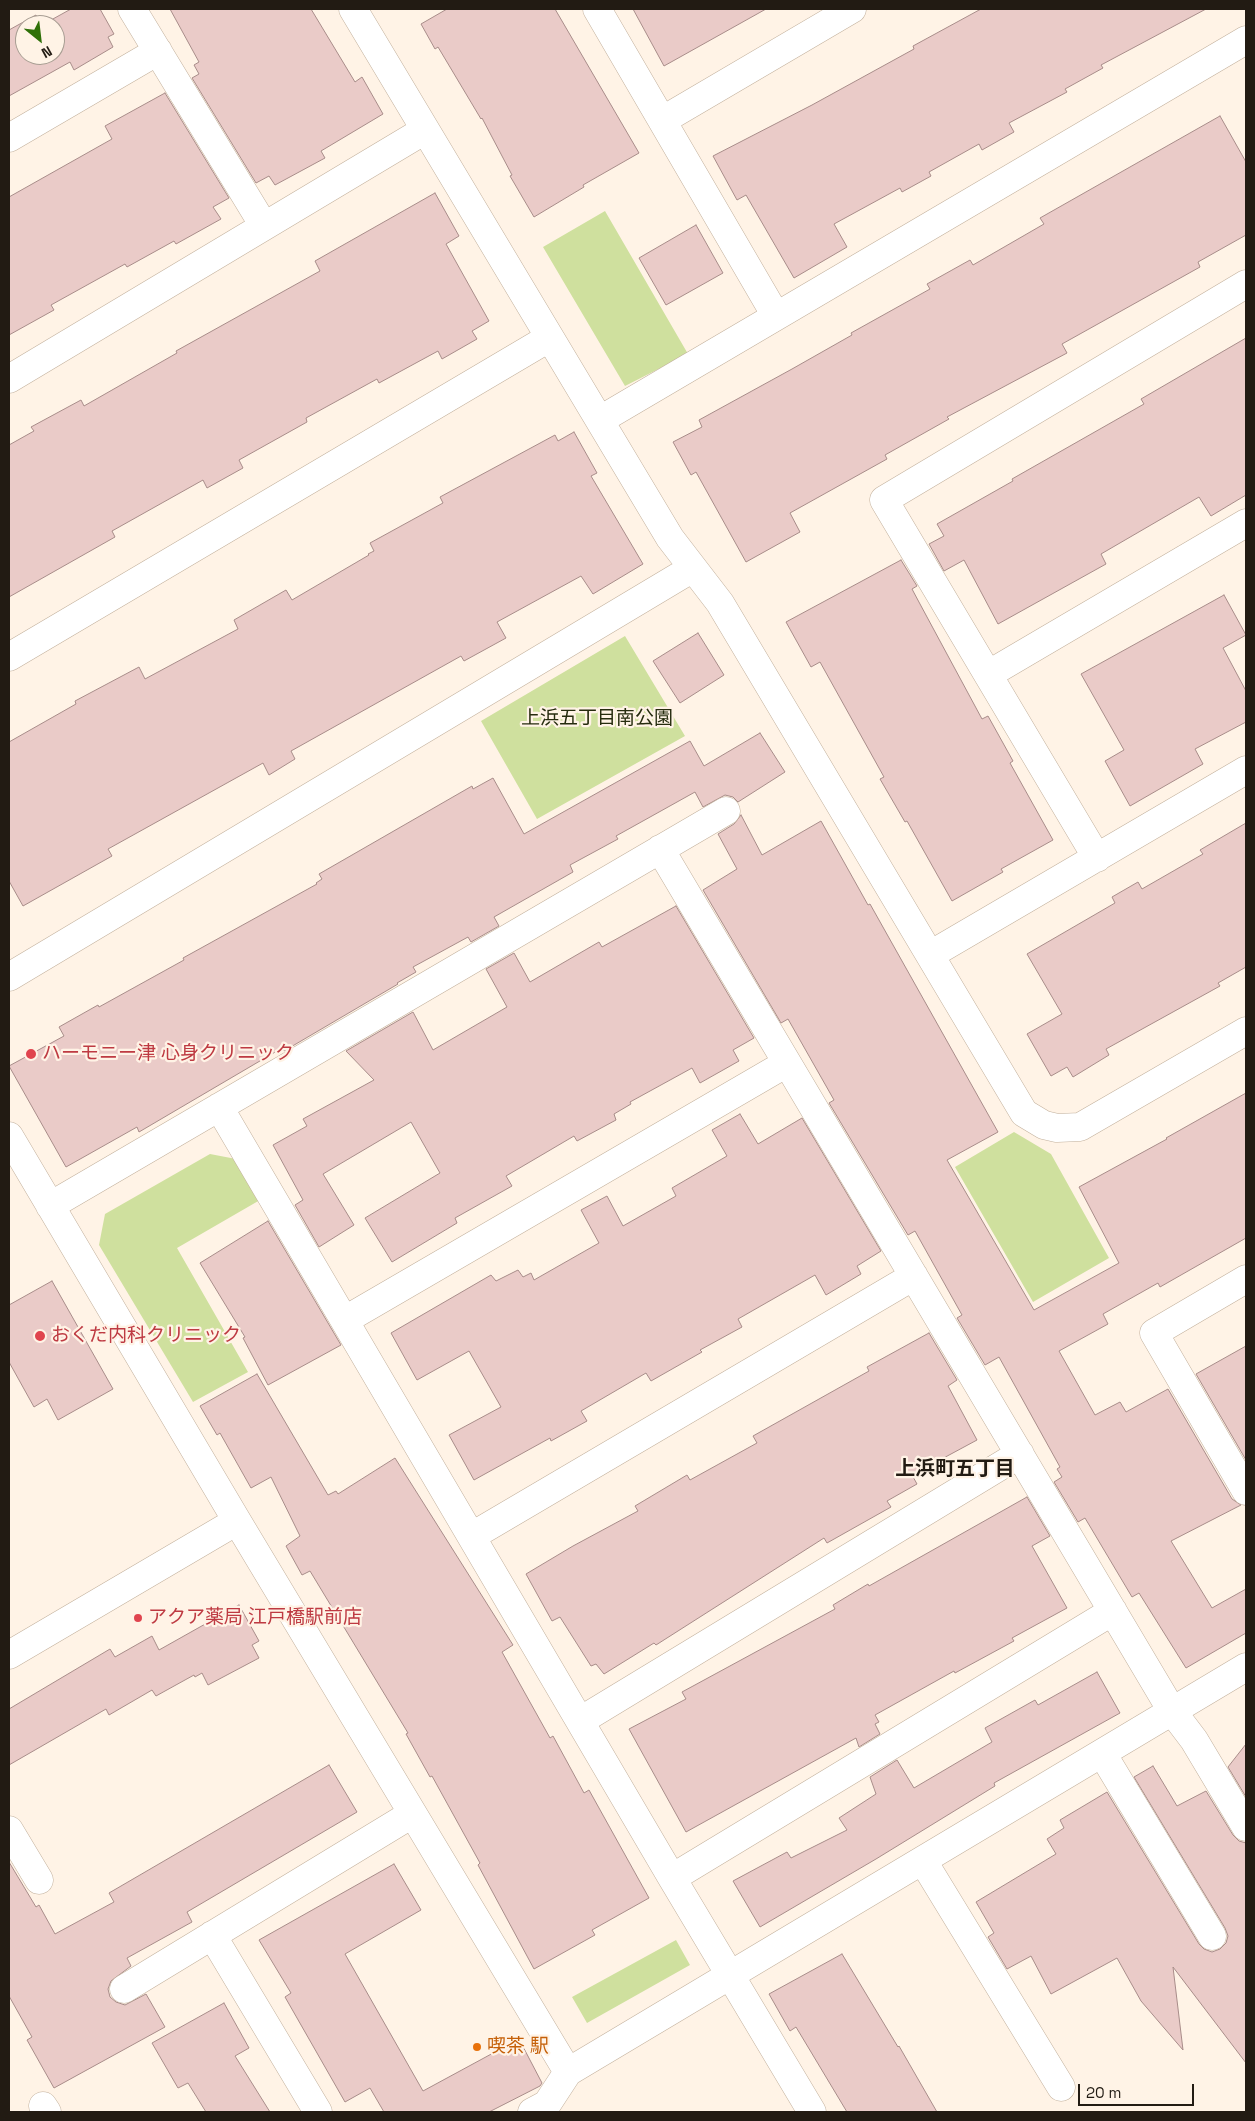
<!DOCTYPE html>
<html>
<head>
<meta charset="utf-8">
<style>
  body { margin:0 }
  #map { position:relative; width:1255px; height:2121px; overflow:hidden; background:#fff3e6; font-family:"Space Grotesk",sans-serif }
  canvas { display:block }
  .frame { position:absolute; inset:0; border:10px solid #221b13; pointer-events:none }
  .north { position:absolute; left:15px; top:15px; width:50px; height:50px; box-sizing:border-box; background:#fff3e6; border:1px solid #a79d92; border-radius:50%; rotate:151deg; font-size:14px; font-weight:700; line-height:20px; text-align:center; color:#221b13 }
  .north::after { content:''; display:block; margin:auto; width:18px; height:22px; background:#2f7008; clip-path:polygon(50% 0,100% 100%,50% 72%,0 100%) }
  .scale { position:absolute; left:1078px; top:2084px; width:116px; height:22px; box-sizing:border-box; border:2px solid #221b13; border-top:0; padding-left:6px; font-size:15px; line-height:18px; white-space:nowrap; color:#221b13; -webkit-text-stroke:4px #fff3e6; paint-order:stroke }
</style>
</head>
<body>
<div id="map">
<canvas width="1255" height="2121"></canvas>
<div class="frame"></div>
<div class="north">N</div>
<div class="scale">20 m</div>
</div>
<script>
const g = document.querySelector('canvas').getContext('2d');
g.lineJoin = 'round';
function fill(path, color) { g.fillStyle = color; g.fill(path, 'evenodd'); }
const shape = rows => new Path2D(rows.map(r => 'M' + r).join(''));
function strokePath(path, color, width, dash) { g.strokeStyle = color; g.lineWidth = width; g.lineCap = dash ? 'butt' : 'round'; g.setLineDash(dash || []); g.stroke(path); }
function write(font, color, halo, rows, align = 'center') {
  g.font = font + ' "Space Grotesk","Noto Sans JP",sans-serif'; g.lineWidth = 4.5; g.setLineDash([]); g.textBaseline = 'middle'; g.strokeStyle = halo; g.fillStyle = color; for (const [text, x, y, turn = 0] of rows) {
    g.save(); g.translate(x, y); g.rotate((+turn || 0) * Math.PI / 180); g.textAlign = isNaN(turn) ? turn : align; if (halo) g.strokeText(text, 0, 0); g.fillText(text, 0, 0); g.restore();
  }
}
fill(shape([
  [605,211,688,354,625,386,543,247],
  [625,636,685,736,537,819,481,721],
  [1014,1132,1051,1154,1109,1258,1033,1302,955,1167],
  [210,1154,236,1159,260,1200,177,1248,248,1372,193,1402,99,1245,105,1214],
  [676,1940,690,1965,587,2023,572,1997]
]), '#cfe09e');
const building = shape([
  [71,9,100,9,114,34,108,37,113,47,74,70,70,62,9,96,9,30,36,15,41,25,25,25,25,55,55,55,55,25,42,25,71,9],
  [170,9,311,9,355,82,362,77,383,114,321,151,325,158,275,185,269,176,256,183,192,78,199,74,194,65,199,62,170,9],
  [447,9,555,9,639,153,583,185,584,187,534,217,510,176,512,175,482,118,481,119,438,47,435,49,421,24,447,9],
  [633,9,766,9,664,66,633,9],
  [981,9,1206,9,1101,65,1103,68,1065,89,1067,92,1009,123,1014,132,982,150,979,144,929,172,931,176,902,192,900,188,834,224,847,247,794,278,746,195,737,200,713,156,812,105,914,49,913,46,981,9],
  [165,93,229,198,213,207,221,219,176,244,174,241,127,267,125,264,51,305,54,310,9,335,9,197,112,139,105,126,165,93],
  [1220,116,1246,162,1246,235,1198,262,1200,267,1062,344,1067,353,947,417,949,419,885,455,887,459,790,513,800,532,746,562,696,472,691,475,673,442,702,427,699,420,792,369,852,335,851,333,930,289,927,284,970,260,973,265,1044,224,1040,218,1220,116],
  [435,193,459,236,446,244,489,321,472,331,477,339,442,359,438,351,379,383,377,379,306,418,307,422,239,460,243,468,207,488,203,480,112,531,115,537,9,597,9,445,34,431,31,427,81,400,84,406,177,353,176,351,320,271,315,261,435,193],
  [696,225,723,273,666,305,639,258,696,225],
  [1246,338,1246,495,1211,516,1199,497,1101,554,1106,564,998,624,964,560,944,571,929,544,944,536,937,524,1013,481,1012,479,1144,404,1141,399,1246,338],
  [574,432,597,473,591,476,643,564,593,594,581,576,497,622,506,638,464,661,461,656,291,751,295,759,269,775,263,763,108,849,112,856,23,906,9,881,9,742,76,704,75,701,139,667,145,679,238,629,234,620,286,590,292,600,369,555,368,554,374,551,370,543,443,503,440,497,555,435,558,441,574,432],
  [901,560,917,586,912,589,920,604,982,719,988,716,1013,761,1010,763,1053,840,1001,869,1003,872,952,901,907,821,905,822,880,779,884,777,820,662,811,667,786,622,901,560],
  [1224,595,1246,635,1223,648,1246,691,1246,722,1195,749,1203,764,1130,806,1105,761,1124,750,1081,674,1224,595],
  [698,633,724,675,680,703,653,661,698,633],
  [760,733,785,772,738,802,733,797,725,795,703,807,695,792,616,836,618,839,570,865,573,872,494,917,499,926,471,942,468,937,413,967,416,972,397,983,398,984,284,1051,282,1048,139,1132,137,1127,66,1167,9,1066,64,1036,59,1027,98,1005,99,1007,184,960,183,958,317,884,316,883,322,879,319,874,472,786,473,789,493,778,524,834,690,741,704,766,760,733],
  [741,815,762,855,821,821,868,905,870,904,998,1132,947,1160,1034,1310,1119,1263,1079,1187,1167,1139,1166,1138,1246,1093,1246,1238,1160,1287,1158,1283,1103,1314,1108,1324,1059,1351,1095,1415,1120,1402,1126,1412,1168,1389,1232,1499,1241,1505,1171,1541,1212,1608,1246,1589,1246,1633,1186,1668,1139,1593,1132,1597,1085,1518,1078,1522,1054,1482,1062,1477,1057,1469,1060,1467,999,1357,985,1365,957,1318,962,1315,915,1231,908,1235,829,1103,834,1100,788,1019,781,1023,703,890,737,869,718,834,734,824,741,815],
  [1246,823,1246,967,1218,983,1220,986,1106,1049,1109,1055,1073,1077,1067,1067,1051,1076,1027,1034,1062,1014,1027,954,1115,903,1112,897,1138,882,1142,889,1203,854,1200,850,1246,823],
  [676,906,754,1038,733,1050,739,1061,700,1083,692,1068,630,1102,631,1104,614,1114,616,1120,577,1141,574,1136,506,1176,512,1186,455,1218,457,1223,392,1262,365,1218,440,1173,411,1122,323,1174,354,1225,319,1247,295,1205,303,1200,273,1145,307,1126,303,1119,374,1080,346,1051,413,1012,433,1050,507,1007,486,969,514,953,530,982,599,942,602,947,676,906],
  [740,1114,758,1144,802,1118,881,1251,857,1266,861,1274,826,1295,815,1275,738,1319,742,1327,700,1350,702,1352,651,1381,646,1373,581,1411,587,1421,551,1441,550,1438,474,1480,449,1435,501,1407,469,1351,417,1380,391,1333,491,1275,496,1281,518,1270,523,1277,531,1273,534,1280,599,1243,581,1210,607,1196,623,1226,676,1196,672,1188,727,1156,712,1130,740,1114],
  [268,1221,341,1345,268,1385,243,1338,245,1337,200,1263,268,1221],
  [52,1281,113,1389,58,1420,47,1399,34,1407,9,1362,9,1305,52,1281],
  [929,1333,957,1380,948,1386,977,1440,912,1475,917,1484,887,1501,891,1507,827,1543,824,1538,656,1645,654,1643,604,1674,596,1664,591,1666,560,1617,552,1621,526,1574,573,1546,638,1511,635,1506,687,1475,690,1480,757,1443,753,1436,869,1371,867,1367,929,1333],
  [1246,1346,1246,1460,1196,1374,1246,1346],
  [257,1374,328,1495,336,1491,338,1494,395,1458,513,1645,502,1652,550,1738,553,1736,584,1793,589,1790,649,1898,592,1930,595,1935,534,1969,478,1865,480,1863,432,1776,430,1777,406,1734,408,1733,310,1571,302,1575,286,1546,300,1536,271,1477,251,1488,220,1433,217,1435,200,1406,257,1374],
  [1027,1497,1050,1536,1032,1546,1067,1608,1012,1638,1014,1641,955,1673,954,1671,875,1715,879,1722,875,1724,880,1734,859,1747,856,1738,686,1832,629,1729,686,1699,682,1692,835,1609,833,1605,868,1584,869,1586,1027,1497],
  [239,1605,259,1641,252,1645,259,1658,208,1685,202,1673,195,1677,194,1675,156,1696,152,1690,109,1715,106,1709,9,1765,9,1709,110,1649,115,1657,152,1636,159,1650,239,1605],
  [1097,1672,1120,1713,994,1783,995,1786,876,1859,760,1927,733,1881,787,1852,791,1858,847,1830,839,1818,876,1794,870,1777,897,1760,914,1788,992,1742,985,1728,1035,1700,1038,1705,1097,1672],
  [1246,1744,1246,1797,1228,1767,1246,1744],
  [329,1765,357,1812,187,1912,192,1922,127,1958,131,1966,111,1981,108,1989,110,1997,116,2002,125,2005,146,1994,165,2027,54,2088,27,2040,32,2037,9,1996,9,1862,36,1907,39,1905,55,1934,114,1902,109,1893,329,1765],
  [1153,1766,1177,1806,1206,1791,1233,1835,1239,1841,1246,1843,1246,2063,1173,1967,1183,2050,1141,2001,1117,1958,1051,1994,1031,1956,1007,1969,988,1937,994,1933,976,1902,1056,1854,1047,1839,1064,1828,1060,1820,1107,1792,1199,1944,1204,1949,1212,1952,1220,1949,1226,1943,1228,1936,1225,1928,1134,1777,1153,1766],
  [394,1864,421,1910,345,1954,423,2091,519,2039,542,2083,540,2086,489,2112,384,2112,370,2088,345,2102,285,1997,291,1993,259,1940,394,1864],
  [842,1954,898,2047,899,2046,937,2112,847,2112,796,2027,790,2031,769,1994,842,1954],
  [224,2003,249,2048,235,2056,270,2112,206,2112,188,2083,178,2088,152,2043,224,2003]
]);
fill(building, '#eacbc8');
strokePath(building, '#a88c89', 1);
const minor = shape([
  [132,9,264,226],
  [353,9,670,538,720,603,1024,1113,1044,1125,1057,1128,1080,1127,1246,1031],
  [597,9,776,316],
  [663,120,852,9],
  [9,138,158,51],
  [9,379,425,130],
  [600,420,1246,40],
  [9,657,549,338],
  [989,674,1246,523],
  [660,849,1172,1711,1194,1740,1246,1827],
  [1097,858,884,500,1246,284],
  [930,955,1246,770],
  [9,977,693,568],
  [219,1107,672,1878,812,2112],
  [9,1136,237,1521,568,2072],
  [50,1206,726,811],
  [1246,1279,1154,1333,1246,1491],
  [345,1320,787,1063],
  [472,1536,914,1276],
  [9,1655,237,1521],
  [580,1721,1020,1454],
  [1102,1753,1212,1936],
  [9,1830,39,1880],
  [923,1861,1061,2087],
  [672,1878,1113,1611],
  [212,1935,318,2112],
  [124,1989,412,1814],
  [43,2106,47,2112],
  [532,2112,547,2104,568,2072,1246,1667]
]);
strokePath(minor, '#c2b09c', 29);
strokePath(minor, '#fff', 28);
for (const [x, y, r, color] of [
  [31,1054,6,"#e0444e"],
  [40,1336,6,"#e0444e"],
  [138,1618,5,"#e0444e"],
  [477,2047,5,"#e8710a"]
]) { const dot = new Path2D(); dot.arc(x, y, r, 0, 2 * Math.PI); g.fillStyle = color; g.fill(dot); strokePath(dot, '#fff3e6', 2); }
write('19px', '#262c0e', '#fff3e6', [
  ["上浜五丁目南公園",597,719]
]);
write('19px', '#be3a42', '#fff3e6', [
  ["ハーモニー津 心身クリニック",42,1054],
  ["おくだ内科クリニック",51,1336],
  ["アクア薬局 江戸橋駅前店",148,1618]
], 'left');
write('19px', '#c56008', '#fff3e6', [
  ["喫茶 駅",487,2047]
], 'left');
write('bold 20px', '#221b13', '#fff3e6', [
  ["上浜町五丁目",955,1470]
]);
</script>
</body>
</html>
